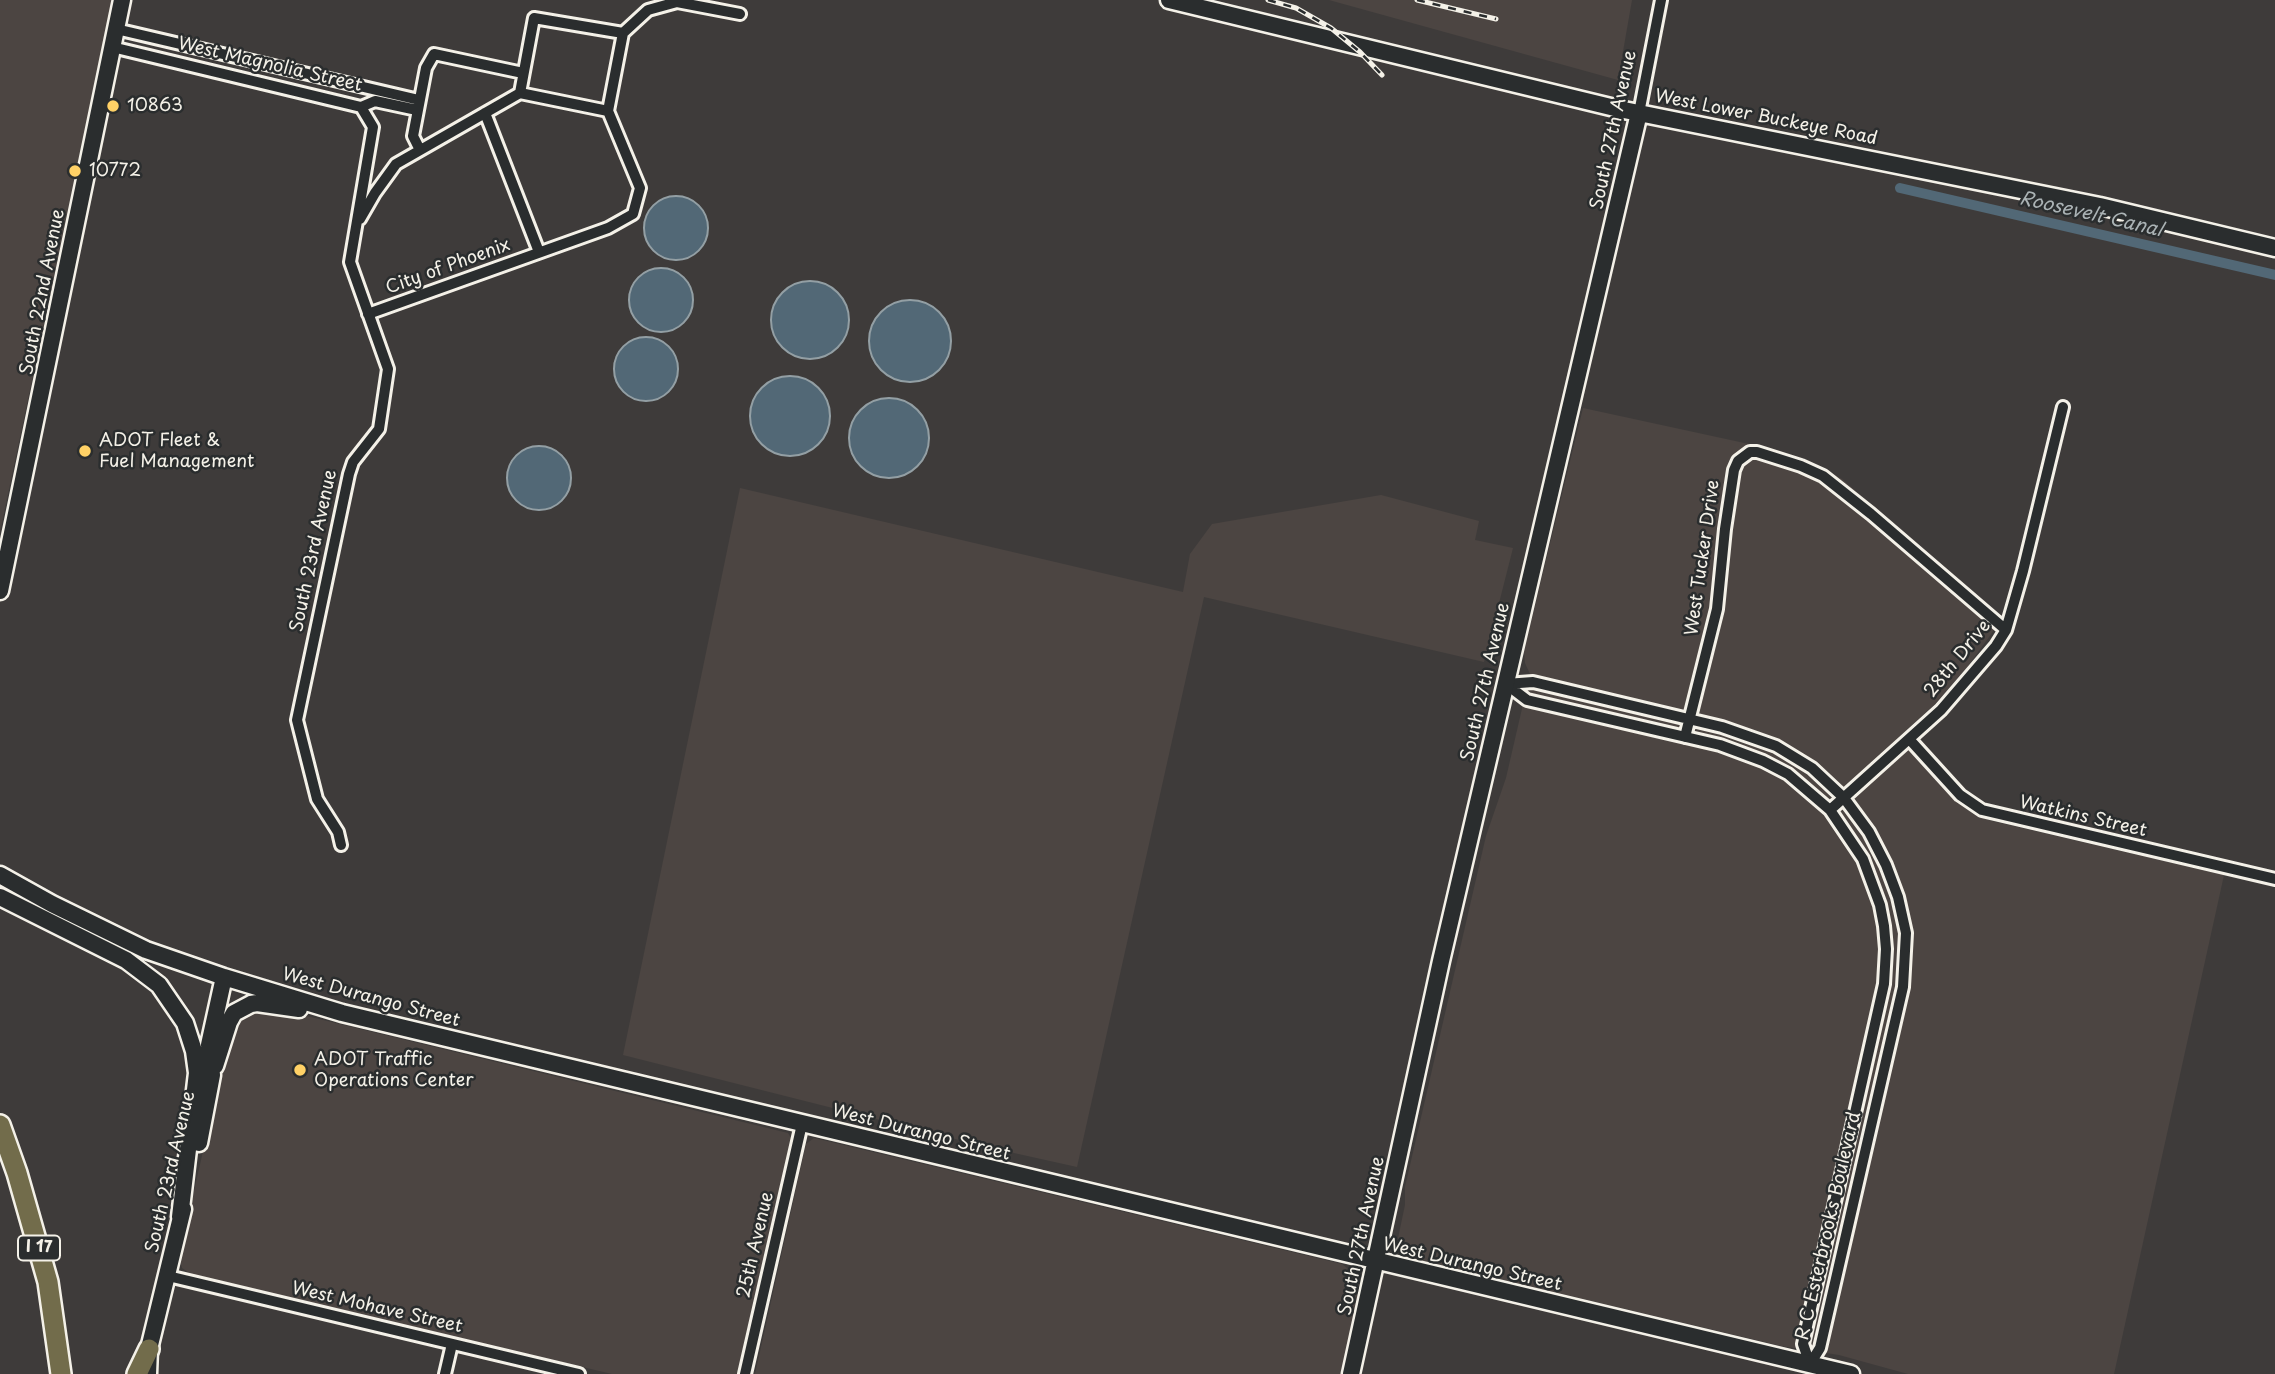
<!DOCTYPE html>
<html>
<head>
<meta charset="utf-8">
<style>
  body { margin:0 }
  canvas { display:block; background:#3e3b3a }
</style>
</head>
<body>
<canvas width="2275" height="1374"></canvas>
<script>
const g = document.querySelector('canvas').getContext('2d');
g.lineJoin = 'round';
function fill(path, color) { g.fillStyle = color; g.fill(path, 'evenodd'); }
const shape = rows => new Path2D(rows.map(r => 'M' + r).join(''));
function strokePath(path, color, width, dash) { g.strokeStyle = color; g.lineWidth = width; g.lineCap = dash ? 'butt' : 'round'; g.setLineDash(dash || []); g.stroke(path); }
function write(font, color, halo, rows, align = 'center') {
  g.font = font + ' "Playpen Sans",sans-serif'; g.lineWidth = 5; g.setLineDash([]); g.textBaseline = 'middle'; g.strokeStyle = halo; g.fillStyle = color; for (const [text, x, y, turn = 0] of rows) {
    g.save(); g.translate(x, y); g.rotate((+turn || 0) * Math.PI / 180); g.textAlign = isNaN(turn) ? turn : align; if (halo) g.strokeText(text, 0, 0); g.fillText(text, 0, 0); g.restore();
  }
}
fill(shape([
  [0,0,112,0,0,532],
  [1329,0,1632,0,1618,80],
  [1583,408,1772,449,1817,465,1842,479,2002,619,1968,666,1935,704,1898,738,1961,804,1974,814,1992,821,2224,875,2114,1374,1908,1374,1839,1355,1781,1346,1406,1257,1398,1249,1397,1243,1405,1205,1405,1187,1486,836,1506,778,1530,674,1525,663,1524,651],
  [740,488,1183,592,1190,554,1212,524,1381,495,1479,521,1475,540,1513,548,1484,662,1204,597,1077,1167,987,1147,623,1055],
  [248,1010,282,1010,788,1133,791,1138,737,1374,612,1374,191,1274,182,1268,179,1257,231,1028,238,1018],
  [814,1138,1342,1264,1353,1273,1357,1296,1356,1311,1343,1374,755,1374,806,1144]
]), '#4c4542');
const water = shape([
  '644 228a32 32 0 1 1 64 0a32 32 0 1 1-64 0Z',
  '629 300a32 32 0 1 1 64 0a32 32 0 1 1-64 0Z',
  '771 320a39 39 0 1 1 78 0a39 39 0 1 1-78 0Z',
  '869 341a41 41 0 1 1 82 0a41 41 0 1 1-82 0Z',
  '614 369a32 32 0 1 1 64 0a32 32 0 1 1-64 0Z',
  '750 416a40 40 0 1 1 80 0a40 40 0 1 1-80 0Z',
  '849 438a40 40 0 1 1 80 0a40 40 0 1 1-80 0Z',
  '507 478a32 32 0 1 1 64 0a32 32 0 1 1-64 0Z'
]);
fill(water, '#526876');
strokePath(water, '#939fa4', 2);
strokePath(shape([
  [1900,188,2275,275]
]), '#526876', 10);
const street = shape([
  [116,29,419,100],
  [112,47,361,107,375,101,417,110],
  [520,93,534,18,623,33],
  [485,113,539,252],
  [1639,113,1661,0],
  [420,150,413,136,426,68,434,54,523,73],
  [360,219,375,193,396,164,520,93,608,111],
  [368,314,608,228,633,214,640,188,608,111,623,33,648,10,677,2,740,14],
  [1506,684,1533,682,1722,727,1776,746,1812,768,1844,798,1869,832,1886,865,1898,897,1906,933,1903,987,1820,1348,1810,1364],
  [1506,684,1527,700,1720,745,1763,761,1788,774,1830,810,1863,859,1880,905,1884,926,1886,949,1884,984,1803,1344,1810,1364],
  [1685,737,1717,609,1725,529,1734,470,1738,461,1750,452,1757,452,1801,466,1823,476,1871,514,2006,630],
  [1910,740,1960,795,1982,810,2275,879],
  [1830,810,1941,710,1996,646,2006,630,2023,571,2063,407],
  [341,845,338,832,317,799,297,720,349,474,353,462,379,429,388,369,350,262,373,127,361,107],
  [168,1276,579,1374],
  [445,1374,452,1344],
  [745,1374,802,1124]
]);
const secondary = shape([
  [1169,0,1619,109,2100,206,2275,248],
  [0,591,122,0],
  [0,875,52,904,146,950,224,977,342,1013,1851,1374],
  [0,897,126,960,159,985,185,1023,194,1051,197,1073,180,1217],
  [215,1066,229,1022,234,1013,251,1004,257,1003,299,1009],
  [199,1143,212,1075,209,1045,224,977],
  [148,1374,149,1349,183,1209],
  [1351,1374,1441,961,1639,113]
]);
const highway = shape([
  [0,1125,17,1173,48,1282,61,1374],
  [137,1374,149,1349]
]);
strokePath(street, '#f4f1e8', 16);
strokePath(secondary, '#f4f1e8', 21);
strokePath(highway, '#f4f1e8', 24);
strokePath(street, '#2a2d2e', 10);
strokePath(secondary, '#2a2d2e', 16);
strokePath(highway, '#726c4b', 19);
const rail = shape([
  [1268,0,1296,8,1331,28,1360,52,1382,75],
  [1417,0,1496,19]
]);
strokePath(rail, '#f4f1e8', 5);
strokePath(rail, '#2a2d2e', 2.5, [8]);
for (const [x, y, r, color] of [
  [113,106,7,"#ffd166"],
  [75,171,7,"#ffd166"],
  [85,451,7,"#ffd166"],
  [300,1070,7,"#ffd166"]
]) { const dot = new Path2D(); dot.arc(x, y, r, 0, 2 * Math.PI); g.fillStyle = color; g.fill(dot); strokePath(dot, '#2a2d2e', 2.5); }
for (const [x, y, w] of [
  [39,1248,42]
]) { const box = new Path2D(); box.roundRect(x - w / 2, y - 12.5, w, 25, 5); g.fillStyle = '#2a2d2e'; g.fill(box); strokePath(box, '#f4f1e8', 2); }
write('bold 16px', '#f4f1e8', null, [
  ["I 17",39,1248]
]);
write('18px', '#f4f1e8', '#2a2d2e', [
  ["West Magnolia Street",270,65,13],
  ["West Lower Buckeye Road",1766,118,11],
  ["South 27th Avenue",1614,130,-78],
  ["City of Phoenix",448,267,-20],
  ["South 22nd Avenue",43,292,-79],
  ["South 23rd Avenue",314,551,-78],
  ["West Tucker Drive",1703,558,-82],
  ["28th Drive",1958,659,-51],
  ["South 27th Avenue",1486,682,-77],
  ["Watkins Street",2083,817,13],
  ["West Durango Street",371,998,15],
  ["West Durango Street",921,1133,14],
  ["South 23rd Avenue",171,1172,-77],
  ["R C Esterbrooks Boulevard",1829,1226,-77],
  ["South 27th Avenue",1362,1236,-78],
  ["25th Avenue",756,1245,-77],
  ["West Durango Street",1472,1265,13],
  ["West Mohave Street",377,1308,13]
]);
write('18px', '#f4f1e8', '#2a2d2e', [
  ["10863",127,106],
  ["10772",89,171],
  ["ADOT Fleet &",99,441],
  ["Fuel Management",99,462],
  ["ADOT Traffic",314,1060],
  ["Operations Center",314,1081]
], 'left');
write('italic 19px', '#abb3b5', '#2a2d2e', [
  ["Roosevelt Canal",2091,215,13]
]);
</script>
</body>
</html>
